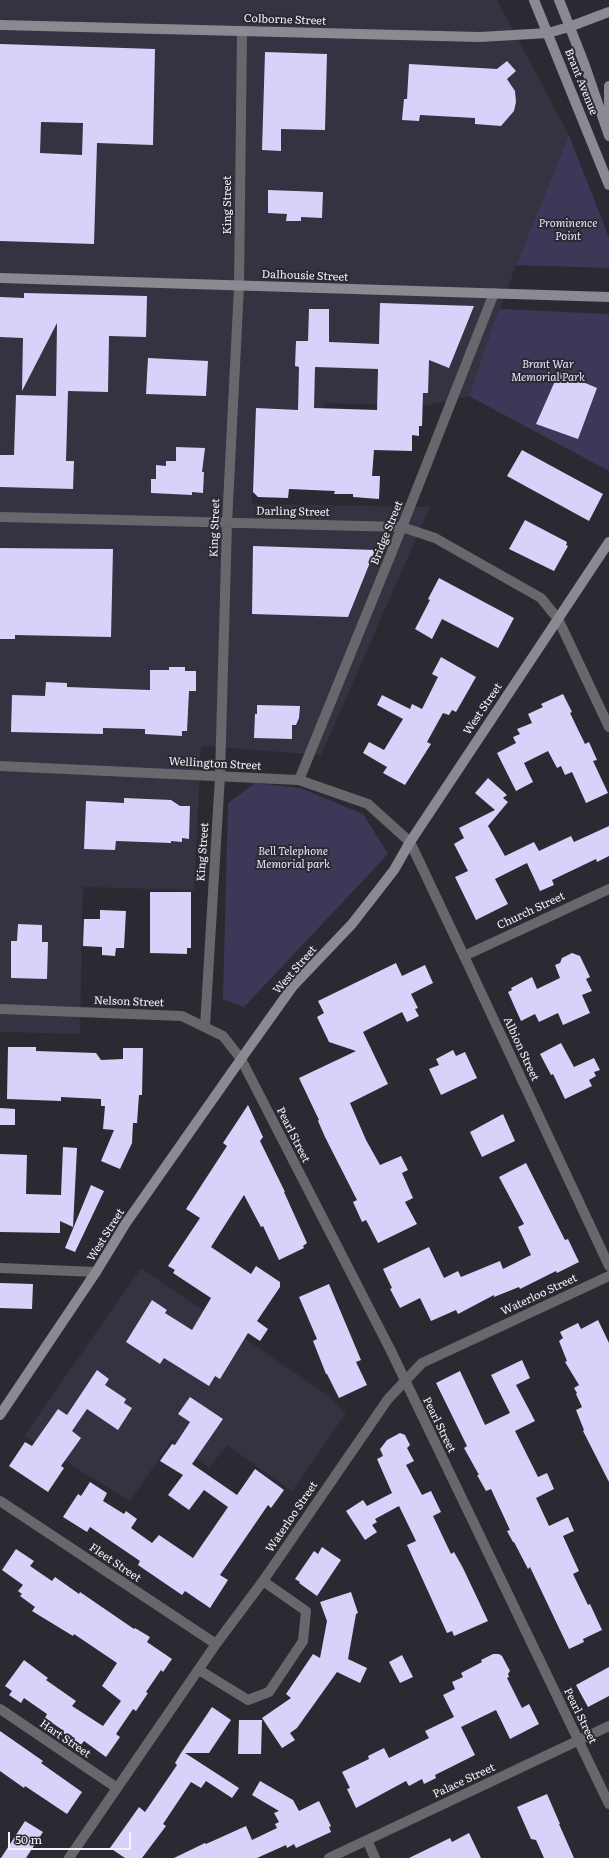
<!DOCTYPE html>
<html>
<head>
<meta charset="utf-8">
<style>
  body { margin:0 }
  #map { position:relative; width:609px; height:1858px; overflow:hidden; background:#2b2a32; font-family:Literata,serif }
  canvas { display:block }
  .scale { position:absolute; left:8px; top:1832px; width:123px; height:18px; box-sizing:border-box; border:2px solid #f4f3f9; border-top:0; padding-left:5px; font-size:12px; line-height:14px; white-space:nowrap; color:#f4f3f9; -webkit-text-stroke:3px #2b2a32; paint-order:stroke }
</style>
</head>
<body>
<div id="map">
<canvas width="609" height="1858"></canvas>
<div class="scale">50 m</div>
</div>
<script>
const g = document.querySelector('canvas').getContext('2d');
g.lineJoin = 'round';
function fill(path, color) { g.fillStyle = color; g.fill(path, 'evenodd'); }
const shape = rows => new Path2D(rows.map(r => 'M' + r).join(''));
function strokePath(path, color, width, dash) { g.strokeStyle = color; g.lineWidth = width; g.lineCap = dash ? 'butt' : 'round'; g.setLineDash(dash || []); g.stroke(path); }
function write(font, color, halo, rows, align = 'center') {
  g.font = font + ' Literata,serif'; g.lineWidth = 4; g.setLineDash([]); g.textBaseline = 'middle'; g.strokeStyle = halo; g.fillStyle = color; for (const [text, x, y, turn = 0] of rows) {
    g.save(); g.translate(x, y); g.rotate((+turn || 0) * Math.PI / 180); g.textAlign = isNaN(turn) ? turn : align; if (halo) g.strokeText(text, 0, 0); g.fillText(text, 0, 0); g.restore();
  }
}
fill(shape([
  [0,0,497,0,569,135,516,265,469,396,424,406,325,403,318,456,254,454,252,504,430,507,321,755,201,746,194,890,83,887,80,1034,0,1032],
  [141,1268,326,1394,346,1413,292,1491,227,1445,209,1468,172,1440,130,1501,24,1436]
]), '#353241');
fill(shape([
  [569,135,609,238,609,268,516,265],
  [499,309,609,314,609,471,469,396],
  [255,783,300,788,363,814,388,854,244,1007,223,999,228,803]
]), '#3f3758');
fill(shape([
  [0,44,155,49,153,145,97,143,94,244,0,241],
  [41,122,83,123,82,155,40,153],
  [265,52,327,54,325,130,281,129,281,151,262,150],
  [507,61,516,71,507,79,515,91,516,102,514,111,501,126,475,124,475,118,420,115,419,121,402,120,404,99,407,99,409,64,497,69],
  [268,190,323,192,322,218,301,217,301,221,286,221,287,214,268,213],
  [24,293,147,296,146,337,109,336,108,392,68,391,66,461,74,461,73,489,0,487,0,455,14,455,16,395,56,396,57,323,22,391,23,338,0,337,0,297,24,298],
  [380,303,474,306,449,368,429,360,428,393,423,393,422,426,419,426,419,436,412,435,412,451,374,450,372,476,380,476,379,499,353,497,353,494,334,494,335,491,289,489,288,498,258,497,253,492,256,408,298,410,299,367,295,366,296,341,308,341,309,309,329,309,329,342,379,344],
  [315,367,378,369,377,410,314,408],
  [148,358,208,361,206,396,146,394],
  [559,372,597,388,578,439,536,424],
  [176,447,205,448,202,472,204,472,203,493,192,492,192,495,151,493,151,479,156,479,156,465,166,466,166,461,176,461],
  [522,450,603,494,589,521,507,476],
  [525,520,567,542,566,545,568,546,554,571,509,549],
  [253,546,375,550,348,617,252,614],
  [0,548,113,549,111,637,15,635,15,639,0,639],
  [439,578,514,618,498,648,442,619,432,639,415,629,430,600,428,599],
  [441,657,476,677,456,712,452,710,449,715,443,713,427,742,431,744,405,785,383,773,387,767,363,753,369,742,384,750,403,719,377,705,382,695,410,709,412,704,422,709,438,677,432,674],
  [169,667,185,667,185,671,196,671,196,691,189,691,187,731,182,731,182,736,145,734,145,729,103,728,103,734,11,732,12,695,45,696,46,682,67,683,67,687,150,690,150,670,169,670],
  [563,694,572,712,570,713,585,744,589,742,597,760,593,761,608,793,586,803,572,772,565,775,561,766,557,768,548,751,524,763,533,782,516,791,497,753,516,743,513,737,520,734,517,729,532,723,528,714,543,707,541,704],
  [257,705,300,706,299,718,296,725,292,725,292,739,254,738,255,714,257,714],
  [488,778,507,795,503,798,508,802,488,826,505,856,534,842,539,851,571,836,574,842,609,826,609,856,597,862,596,859,552,880,554,885,540,891,527,863,495,879,508,904,476,920,455,877,468,871,454,844,464,838,459,828,495,810,475,793],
  [124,798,171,800,180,806,190,806,189,839,182,838,182,842,171,841,171,843,116,841,115,850,84,849,86,801,124,803],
  [150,892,191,892,191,948,187,948,187,954,150,953],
  [100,910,126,911,124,948,116,948,115,956,102,955,102,947,83,946,84,919,100,919],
  [18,924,42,925,42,942,48,942,47,979,11,978,11,941,17,941],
  [572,953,580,956,590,977,586,979,592,991,582,995,590,1013,563,1025,558,1013,539,1022,535,1014,521,1021,508,992,512,990,511,988,532,977,537,989,560,978,555,965,560,963,562,958],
  [396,963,402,976,425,965,433,983,411,994,418,1008,415,1009,419,1016,407,1022,402,1012,363,1032,388,1084,350,1103,366,1140,380,1165,401,1156,408,1170,402,1173,413,1198,405,1202,417,1224,378,1243,366,1220,362,1222,353,1202,357,1200,325,1137,318,1121,319,1120,299,1078,356,1051,329,1042,317,1017,324,1013,318,1001],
  [561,1043,574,1067,594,1058,600,1070,594,1072,596,1076,589,1080,592,1086,565,1099,553,1074,551,1075,540,1054],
  [8,1047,36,1047,36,1051,96,1053,101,1060,123,1059,123,1048,143,1048,142,1095,139,1095,137,1123,133,1123,132,1143,120,1169,101,1161,114,1130,103,1129,105,1106,101,1106,101,1099,61,1097,61,1101,7,1099],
  [453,1050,456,1056,465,1052,477,1078,441,1095,429,1069,439,1065,436,1059],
  [248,1105,263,1137,260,1141,285,1192,284,1192,307,1243,303,1246,304,1248,279,1260,263,1226,261,1227,244,1195,211,1247,251,1274,256,1266,280,1282,280,1287,257,1321,268,1329,260,1341,248,1333,220,1379,215,1376,209,1386,164,1358,160,1364,126,1342,152,1300,167,1310,165,1313,192,1330,211,1298,173,1273,175,1270,168,1266,200,1218,186,1209,227,1146,223,1143],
  [0,1108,15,1109,15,1125,0,1125],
  [503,1114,515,1141,482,1157,470,1132],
  [63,1147,77,1148,73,1227,60,1221,60,1233,0,1232,0,1154,27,1155,26,1194,61,1195],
  [526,1163,565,1240,568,1239,579,1262,557,1273,556,1271,520,1289,519,1287,494,1297,494,1295,458,1314,456,1310,431,1321,420,1298,400,1308,390,1289,392,1288,383,1269,429,1247,444,1278,458,1271,461,1277,500,1261,503,1269,531,1255,518,1227,524,1224,499,1177],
  [91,1185,104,1191,75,1252,65,1248],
  [0,1283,33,1284,32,1309,0,1308],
  [329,1284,361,1360,356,1362,367,1385,339,1398,327,1374,326,1374,313,1341,317,1339,299,1297],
  [598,1320,609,1343,609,1482,583,1431,584,1430,576,1410,582,1407,576,1394,577,1393,574,1388,579,1385,565,1362,567,1361,559,1341,563,1338,560,1332,578,1323,581,1329],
  [522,1360,530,1378,516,1385,535,1421,515,1431,538,1477,547,1473,554,1489,536,1498,549,1526,568,1517,574,1531,563,1536,579,1571,573,1574,588,1605,590,1604,602,1630,583,1639,584,1642,569,1649,530,1567,528,1569,514,1542,513,1542,507,1531,510,1530,491,1489,486,1491,477,1475,479,1475,464,1448,467,1446,436,1383,460,1371,485,1425,510,1413,491,1375],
  [97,1370,109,1379,105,1385,126,1399,124,1403,132,1408,118,1430,87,1409,72,1431,81,1438,61,1466,64,1468,48,1492,9,1466,25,1442,32,1446,58,1409,67,1415],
  [190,1397,223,1419,192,1464,237,1495,255,1469,284,1490,271,1508,268,1505,220,1575,228,1580,210,1608,185,1591,182,1595,138,1565,140,1561,90,1527,87,1532,63,1517,78,1494,81,1496,90,1482,107,1493,103,1501,124,1514,126,1511,137,1519,131,1528,152,1543,159,1535,193,1558,228,1507,204,1490,189,1510,168,1495,183,1475,160,1461,172,1444,175,1445,190,1422,178,1414],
  [400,1433,405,1435,410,1445,407,1448,414,1461,406,1465,422,1495,431,1491,441,1512,433,1516,451,1554,454,1552,463,1568,488,1621,454,1636,452,1631,447,1633,407,1545,416,1541,399,1506,375,1519,377,1522,372,1525,377,1532,365,1540,346,1511,363,1500,367,1506,392,1493,377,1459,383,1456,380,1449,387,1440],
  [322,1547,341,1560,317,1596,299,1583,300,1582,295,1579,314,1551,318,1554],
  [16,1549,34,1561,30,1566,52,1581,55,1577,79,1594,80,1592,134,1629,135,1628,150,1637,147,1642,172,1659,163,1672,161,1670,146,1692,148,1693,136,1711,133,1709,116,1734,120,1737,106,1757,84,1741,81,1745,63,1733,64,1731,45,1718,47,1714,24,1698,21,1703,9,1695,12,1691,5,1686,24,1660,48,1678,46,1680,76,1701,72,1706,103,1726,121,1701,102,1686,117,1663,74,1634,73,1636,32,1611,35,1607,20,1596,22,1594,18,1591,23,1585,2,1570],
  [351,1592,358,1613,356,1614,348,1659,367,1668,360,1683,337,1672,297,1728,290,1733,295,1740,282,1748,262,1718,291,1698,286,1694,313,1654,320,1658,327,1621,320,1602],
  [493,1654,499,1654,502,1656,510,1671,508,1674,509,1677,507,1678,522,1708,529,1704,539,1724,510,1739,496,1710,461,1727,475,1755,435,1775,436,1778,424,1784,422,1779,409,1786,406,1781,356,1808,347,1789,350,1788,342,1772,369,1759,368,1756,384,1748,389,1758,429,1738,425,1731,454,1717,443,1695,455,1689,452,1682,463,1677,461,1673,482,1662,481,1660],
  [402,1655,413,1677,400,1683,389,1662],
  [609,1667,609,1696,588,1707,576,1685],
  [212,1707,231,1720,209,1753,185,1753,239,1788,232,1798,206,1781,201,1788,191,1782,163,1824,166,1826,142,1858,125,1858,110,1848,139,1807,145,1812,177,1765,175,1763,181,1753],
  [239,1720,262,1720,261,1754,238,1754],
  [0,1731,43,1761,41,1763,82,1792,67,1814,25,1786,24,1788,0,1771],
  [260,1781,293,1800,299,1811,319,1801,331,1826,329,1827,331,1832,296,1848,294,1844,287,1848,286,1845,257,1858,174,1858,205,1843,206,1844,246,1826,252,1840,277,1828,275,1824,279,1822,274,1813,279,1811,252,1795],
  [547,1794,560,1824,559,1824,574,1858,544,1858,536,1840,531,1839,517,1807],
  [25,1821,43,1832,26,1858,1,1858],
  [469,1833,481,1858,409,1858,450,1838,452,1842]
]), '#dad1fb');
strokePath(shape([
  [0,517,402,527,435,538,541,598,558,619,609,727],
  [299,780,402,527,494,293],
  [464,956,609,1266],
  [0,1009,182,1016,223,1036,241,1059,391,1351,609,1804],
  [205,1026,220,776,227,523,239,287,242,31],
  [0,1268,96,1272],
  [0,1501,216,1644],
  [199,1670,248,1700,269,1692,303,1641,306,1611,263,1581],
  [0,1709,117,1788],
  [367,1840,375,1858],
  [69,1858,216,1644,263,1581,388,1399,422,1363,609,1276],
  [329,1858,609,1726]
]), '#68676c', 10);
strokePath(shape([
  [0,766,299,780,368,804,410,842,464,956,609,889]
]), '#68676c', 10);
strokePath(shape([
  [534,0,609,185],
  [559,0,584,63,609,136],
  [0,25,480,37,548,33,569,27,609,12],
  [609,86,609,116],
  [0,278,609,297],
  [0,1415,96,1272,126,1223,241,1059,293,986,352,924,394,870,410,842,609,542]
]), '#8b8991', 10);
write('11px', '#f4f3f9', '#2b2a32', [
  ["Colborne Street",285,20,2],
  ["Brant Avenue",581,82,68],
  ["King Street",228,205,-90],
  ["Dalhousie Street",305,276,2],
  ["Darling Street",293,512,1],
  ["King Street",215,528,-88],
  ["Bridge Street",387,533,-68],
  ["West Street",483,709,-56],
  ["Wellington Street",215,764,3],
  ["King Street",203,852,-86],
  ["Church Street",531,911,-25],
  ["West Street",295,970,-49],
  ["Nelson Street",129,1002,2],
  ["Albion Street",521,1049,65],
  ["Pearl Street",293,1135,63],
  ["West Street",106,1235,-58],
  ["Waterloo Street",539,1295,-25],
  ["Pearl Street",439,1425,64],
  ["Waterloo Street",292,1517,-56],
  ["Fleet Street",115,1563,34],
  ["Pearl Street",580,1716,64],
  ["Hart Street",65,1739,34],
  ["Palace Street",464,1781,-25]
]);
write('italic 11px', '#e5e0fa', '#2b2a32', [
  ["Prominence",568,224],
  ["Point",568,237],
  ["Brant War",548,365],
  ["Memorial Park",548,378],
  ["Bell Telephone",293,852],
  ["Memorial park",293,865]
]);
</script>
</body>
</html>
